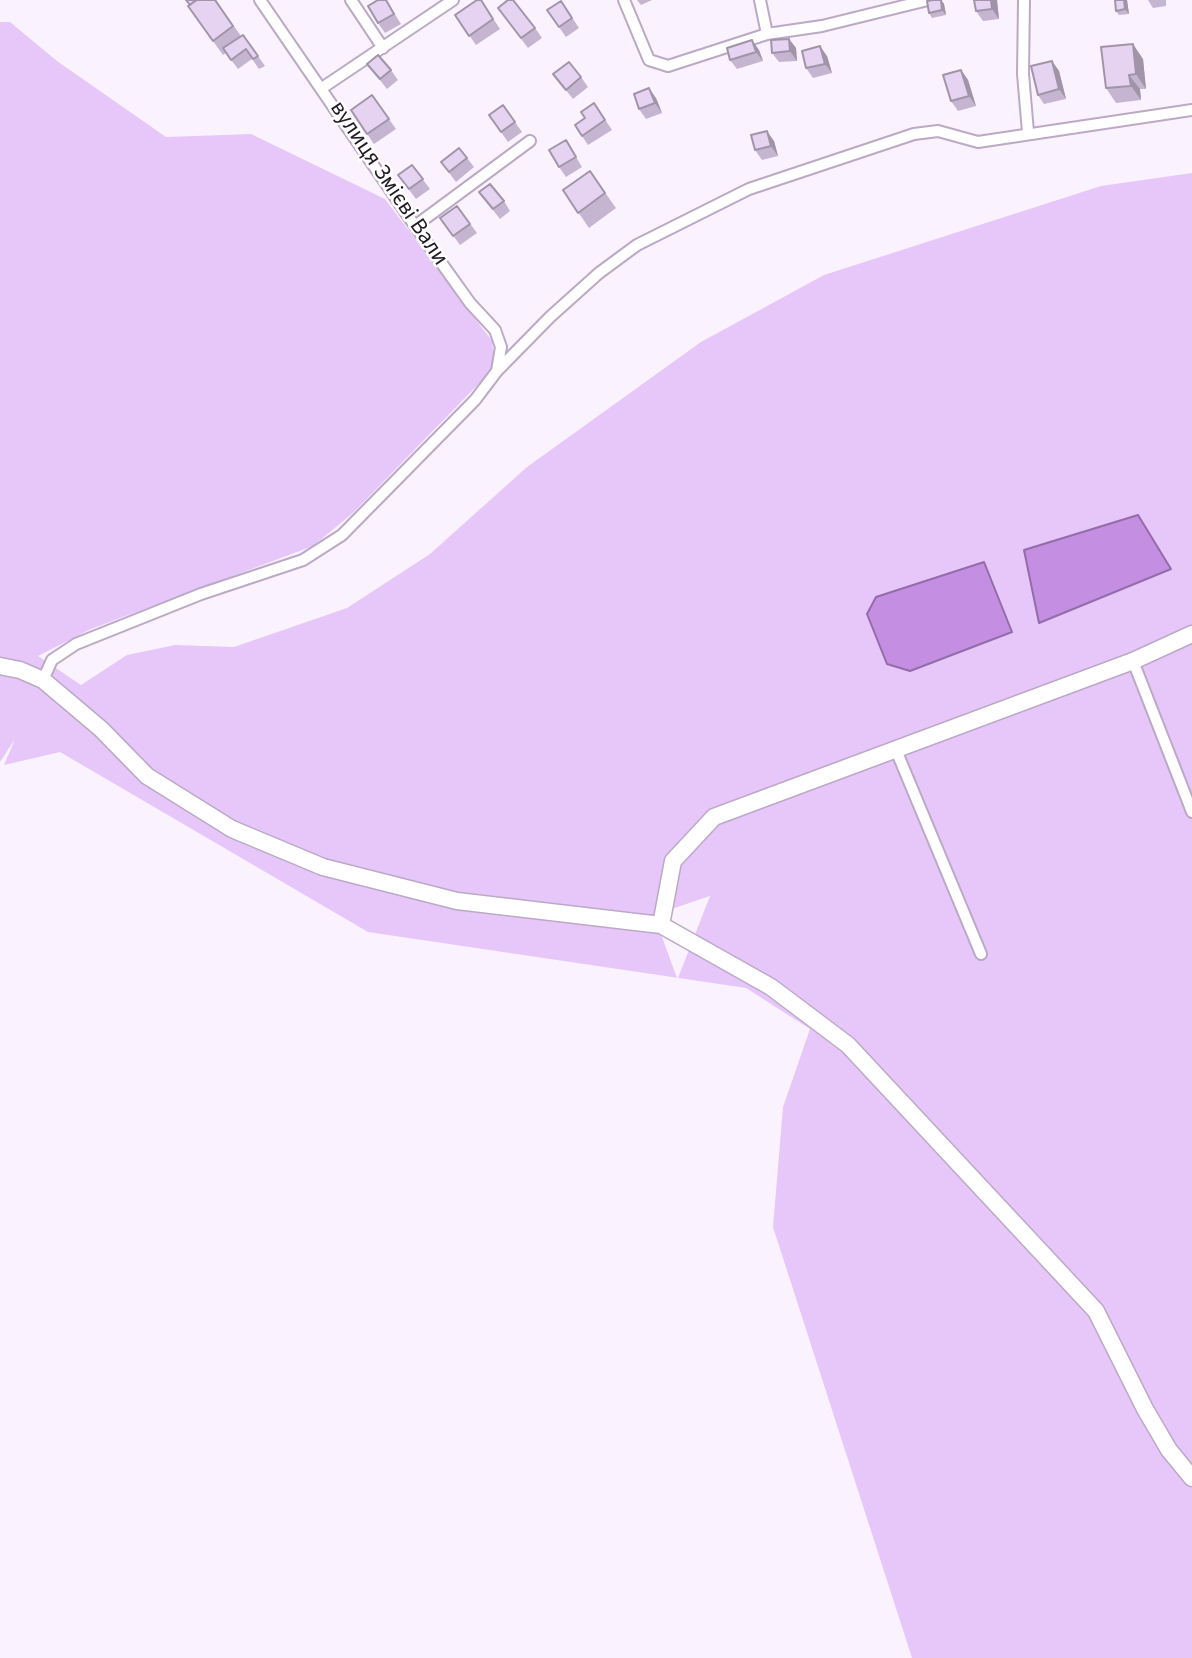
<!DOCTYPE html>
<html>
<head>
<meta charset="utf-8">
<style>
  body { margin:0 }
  canvas { display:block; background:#faf2ff }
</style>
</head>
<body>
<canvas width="1192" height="1658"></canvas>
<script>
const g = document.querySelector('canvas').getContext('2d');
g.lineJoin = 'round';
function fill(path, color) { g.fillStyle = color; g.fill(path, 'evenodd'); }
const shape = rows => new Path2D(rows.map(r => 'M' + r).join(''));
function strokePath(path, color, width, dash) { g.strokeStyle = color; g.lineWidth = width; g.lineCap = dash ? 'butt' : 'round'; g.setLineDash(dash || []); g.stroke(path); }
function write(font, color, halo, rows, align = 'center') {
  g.font = font + ' "Source Sans 3",sans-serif'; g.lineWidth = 5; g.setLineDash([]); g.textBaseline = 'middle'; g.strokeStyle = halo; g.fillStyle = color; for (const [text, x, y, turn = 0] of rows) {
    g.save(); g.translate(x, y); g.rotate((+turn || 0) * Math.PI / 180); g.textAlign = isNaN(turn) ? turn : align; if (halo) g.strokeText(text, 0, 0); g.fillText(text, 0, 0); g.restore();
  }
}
fill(shape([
  [0,22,10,22,57,61,166,137,251,134,385,199,492,341,495,367,354,512,313,546,91,629,38,656,81,685,127,655,175,645,234,647,347,608,430,554,527,467,701,342,824,275,1101,186,1192,173,1192,1658,912,1658,773,1227,783,1107,810,1029,746,988,368,932,60,752,4,765,15,739,0,762],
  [710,896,678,978,677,978,654,915]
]), '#e7c7fa');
const water = shape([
  [1138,515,1171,569,1039,623,1024,550,1138,515],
  [984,562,1012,632,910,671,887,664,867,614,876,597,984,562]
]);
fill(water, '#c48fe2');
strokePath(water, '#936ca9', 2);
const street = shape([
  [260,0,415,226,470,303,495,330,501,347,497,371],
  [351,0,383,48],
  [624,0,649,60,668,66,767,34,822,26,928,0],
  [760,0,767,34],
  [1024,0,1023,74,1028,132],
  [322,88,453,0],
  [415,226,530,141],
  [1133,661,1192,812],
  [43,680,52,660,76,644,201,594,303,560,342,535,475,400,497,371,550,317,599,273,637,245,749,189,914,134,938,131,978,142,1192,110],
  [896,750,981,954]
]);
const secondary = shape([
  [0,666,20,670,43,680,101,729,147,776,232,829,323,867,457,901,661,925,771,987,848,1045,1096,1311,1145,1409,1169,1450,1192,1478],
  [661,925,673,861,714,817,1133,661,1192,634]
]);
strokePath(street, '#bba9c6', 14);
strokePath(secondary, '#bba9c6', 19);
strokePath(street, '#fff', 10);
strokePath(secondary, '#fff', 16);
fill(shape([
  [186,0,217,0,216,1,241,36,243,35,265,66,259,69,252,59,238,69,226,53,223,55,188,6,190,5],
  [386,0,401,24,385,33,378,23],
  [481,0,500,29,476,45,455,15],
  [637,0,652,0,641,5],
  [933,0,941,0,944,4,946,15,932,18,929,13],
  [997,0,999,19,983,21,976,11],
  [1115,0,1127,0,1129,14,1119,15,1116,11],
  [1148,0,1166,0,1166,6,1153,8],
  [561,1,579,28,566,37,547,10],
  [498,8,535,28,542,38,528,48],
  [789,39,796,48,797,61,779,62,772,53],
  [759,50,763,61,737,69,730,60],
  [827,56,832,73,813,78,806,68],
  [1143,59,1146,89,1140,89,1141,100,1116,103,1106,88],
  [1052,61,1059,71,1066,99,1044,104,1038,95],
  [367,64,391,70,398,80,387,89],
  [961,70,968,80,976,106,958,111,951,101],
  [553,74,581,77,588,87,573,99],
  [372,95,396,129,374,144,351,110],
  [656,98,662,113,646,119,639,109],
  [594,103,612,130,588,145,582,136,585,118],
  [503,105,522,132,508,142,489,115],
  [566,140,582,167,566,177,559,167],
  [774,141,778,156,762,160,755,150],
  [467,158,474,167,456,182,441,162],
  [412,165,430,189,416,199,398,175],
  [590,171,616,208,589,228,563,190],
  [479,192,504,201,510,211,500,219],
  [457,206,477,233,460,245,440,218]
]), '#c6b5d0');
fill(shape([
  [941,0,944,4,946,15,942,10],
  [991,0,997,0,999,19,992,9],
  [1124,0,1127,0,1129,14,1125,9],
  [789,39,796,48,797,61,790,51],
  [752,40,759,50,763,61,756,52],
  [1133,44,1143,59,1146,89,1136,74],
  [820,46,827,56,832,73,825,64],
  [1052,61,1059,71,1066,99,1059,89],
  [961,70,968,80,976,106,969,96],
  [1129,75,1140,89,1141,100,1131,86],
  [649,88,656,98,662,113,655,103],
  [767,131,774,141,778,156,771,146]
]), '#a194a9');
const building = shape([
  [186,0,196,0,190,5,186,0],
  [197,0,215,0,233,26,213,41,188,6,197,0],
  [378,0,386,0,394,14,378,23,368,6,378,0],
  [477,0,481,0,493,19,469,36,455,15,477,0],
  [508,0,513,0,535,28,521,38,498,8,508,0],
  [933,0,941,0,942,10,929,13,927,1,933,0],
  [974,0,991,0,992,9,976,11,974,0],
  [1115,0,1124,0,1125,9,1116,11,1115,0],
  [561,1,572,18,559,27,547,10,561,1],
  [243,35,258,56,253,59,246,49,231,60,223,48,243,35],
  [789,39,790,51,772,53,771,40,789,39],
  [752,40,756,52,730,60,727,48,752,40],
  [1133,44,1136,74,1129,75,1131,86,1106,88,1101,47,1133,44],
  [820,46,825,64,806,68,802,51,820,46],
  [378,55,391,70,380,79,367,64,378,55],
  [1052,61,1059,89,1038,95,1031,66,1052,61],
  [569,62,581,77,566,90,553,74,569,62],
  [961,70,969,96,951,101,943,75,961,70],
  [649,88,655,103,639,109,634,94,649,88],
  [372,95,389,119,367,134,351,110,372,95],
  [594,103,605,120,582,136,575,125,585,118,581,112,594,103],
  [503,105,515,122,501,132,489,115,503,105],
  [767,131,771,146,755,150,751,135,767,131],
  [566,140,576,157,559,167,549,150,566,140],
  [459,148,467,158,449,172,441,162,459,148],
  [412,165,423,179,409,189,398,175,412,165],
  [590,171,605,193,578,213,563,190,590,171],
  [490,184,504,201,493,209,479,192,490,184],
  [457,206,470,224,453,236,440,218,457,206]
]);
fill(building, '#e6d3f2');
strokePath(building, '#a194a9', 2);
write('23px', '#211a25', '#fff', [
  ["вулиця Змієві Вали",388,184,56]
]);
</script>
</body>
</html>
